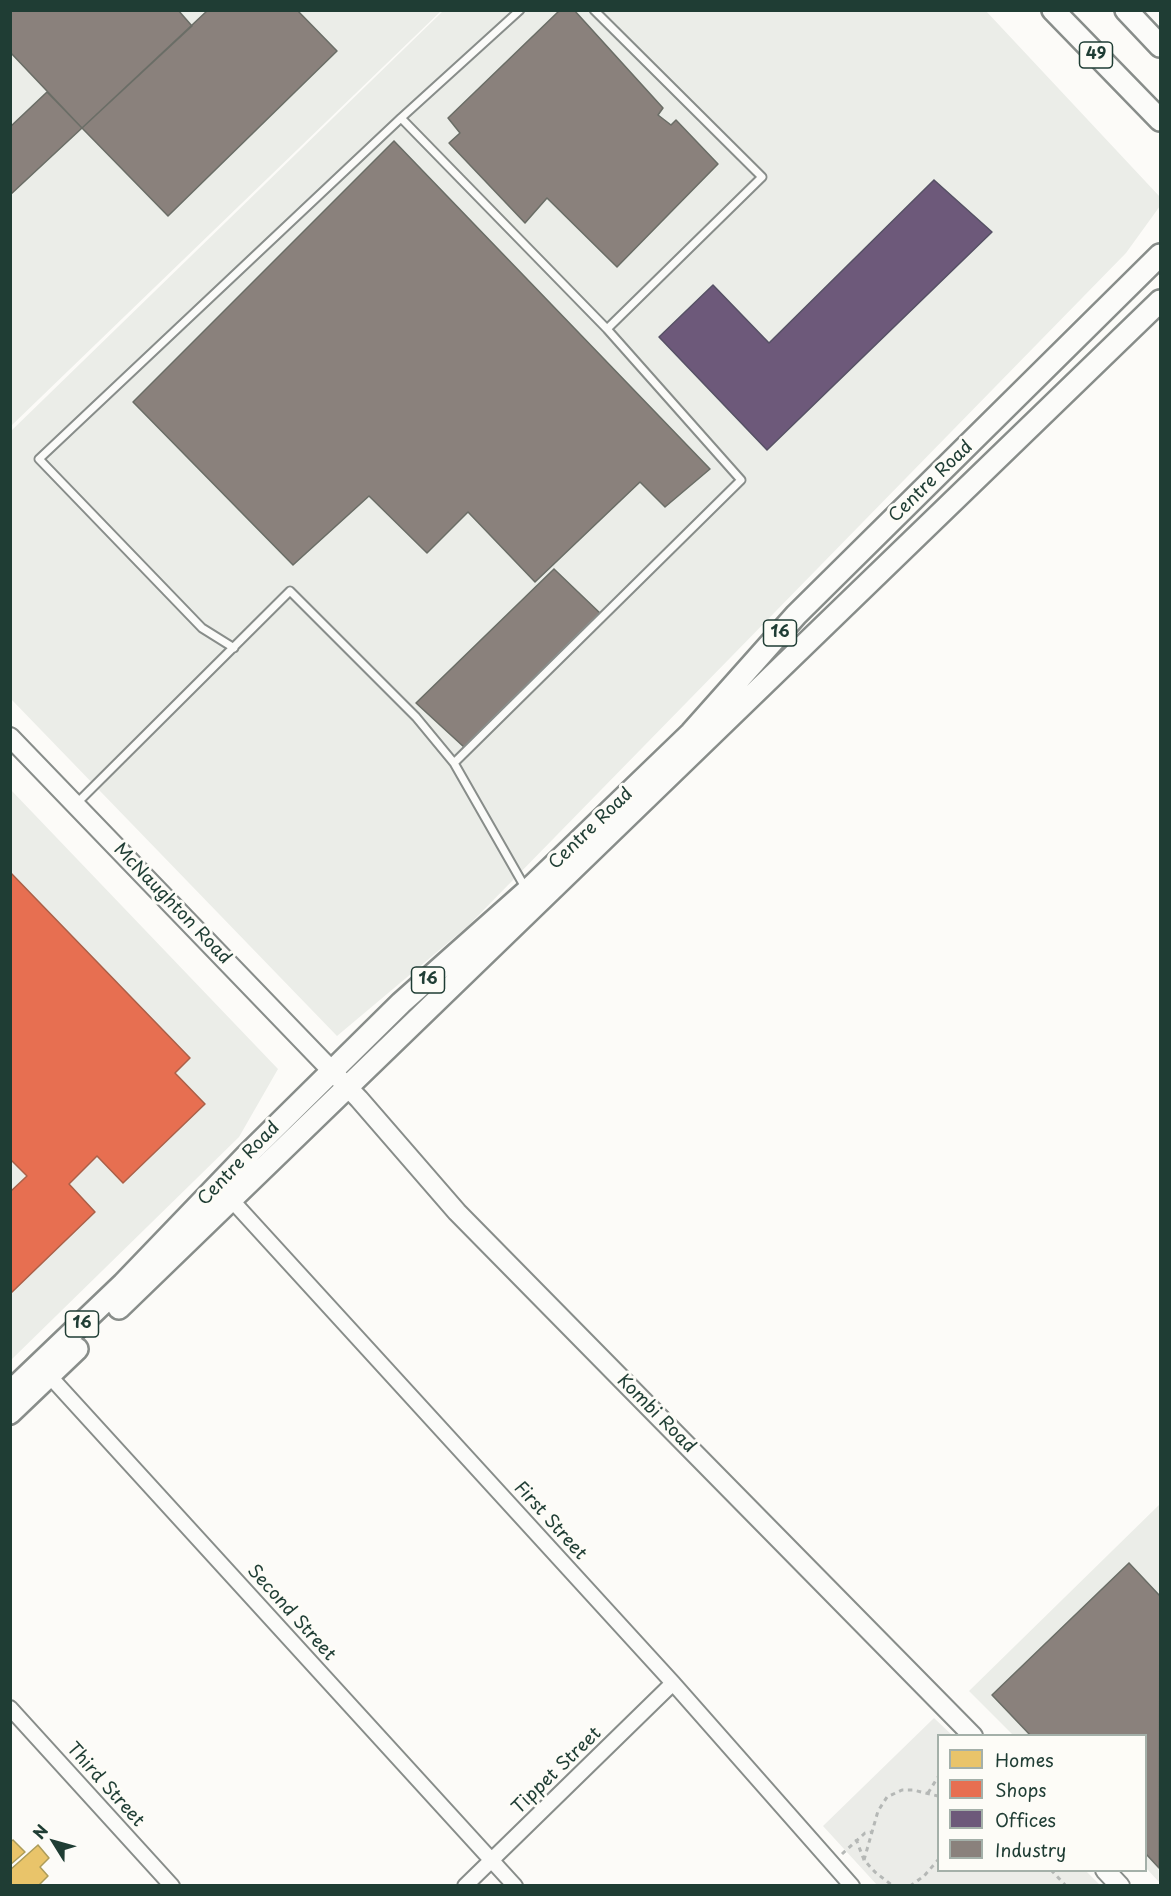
<!DOCTYPE html>
<html>
<head>
<meta charset="utf-8">
<style>
  body { margin:0 }
  #map { position:relative; width:1171px; height:1896px; overflow:hidden; background:#fcfbf8; font-family:"Playpen Sans",sans-serif }
  canvas { display:block }
  .frame { position:absolute; inset:0; border:12px solid #1f3d34; pointer-events:none }
  .legend { position:absolute; left:937px; top:1734px; width:210px; height:138px; box-sizing:border-box; background:#fdfcf7; border:2px solid #a4b0a9; margin:0; padding:8px 10px; list-style:none; font-size:18px; color:#1f3d34 }
  .legend li { display:flex; align-items:center; gap:12px; height:30px }
  .legend b { width:30px; border:2px solid #a4b0a9 }
  .north { position:absolute; left:24px; top:1812px; width:60px; height:60px; -webkit-text-stroke:4px #fdfcf7; paint-order:stroke; rotate:307deg; font-size:16px; font-weight:700; line-height:24px; text-align:center; color:#1f3d34 }
  .north::after { content:''; display:block; margin:auto; width:21px; height:27px; background:#1f3d34; clip-path:polygon(50% 0,100% 100%,50% 72%,0 100%) }
</style>
</head>
<body>
<div id="map">
<canvas width="1171" height="1896"></canvas>
<div class="frame"></div>
<ul class="legend">
<li><b style="height:16px;background:#e9c46a"></b>Homes</li>
<li><b style="height:16px;background:#e76f51"></b>Shops</li>
<li><b style="height:16px;background:#6d597a"></b>Offices</li>
<li><b style="height:16px;background:#8a817c"></b>Industry</li>
</ul>
<div class="north">N</div>
</div>
<script>
const g = document.querySelector('canvas').getContext('2d');
g.lineJoin = 'round';
function fill(path, color) { g.fillStyle = color; g.fill(path, 'evenodd'); }
const shape = rows => new Path2D(rows.map(r => 'M' + r).join(''));
function strokePath(path, color, width, dash) { g.strokeStyle = color; g.lineWidth = width; g.lineCap = dash ? 'butt' : 'round'; g.setLineDash(dash || []); g.stroke(path); }
function write(font, color, halo, rows, align = 'center') {
  g.font = font + ' "Playpen Sans",sans-serif'; g.lineWidth = 6; g.setLineDash([]); g.textBaseline = 'middle'; g.strokeStyle = halo; g.fillStyle = color; for (const [text, x, y, turn = 0] of rows) {
    g.save(); g.translate(x, y); g.rotate((+turn || 0) * Math.PI / 180); g.textAlign = isNaN(turn) ? turn : align; if (halo) g.strokeText(text, 0, 0); g.fillText(text, 0, 0); g.restore();
  }
}
fill(shape([
  [11,11,441,11,11,426],
  [443,11,986,11,1160,197,1160,206,1126,253,468,926,337,1036,11,699,11,431],
  [11,790,278,1069,239,1137,11,1360],
  [1160,1504,1160,1883,1146,1868,1146,1736,1013,1735,969,1691]
]), '#ebede8');
fill(shape([
  [934,1718,952,1735,938,1736,938,1870,1086,1871,1100,1885,877,1885,823,1826]
]), '#ebece8');
const homes = shape([
  [13,1840,25,1852,10,1865,10,1842,13,1840],
  [38,1845,49,1858,40,1867,48,1876,38,1886,11,1886,10,1870,38,1845]
]);
fill(homes, '#e9c46a');
strokePath(homes, '#ac9c5a', 1.5);
const shops = shape([
  [10,872,190,1058,175,1073,205,1104,123,1183,97,1156,69,1184,95,1212,10,1294,10,1192,27,1176,10,1159,10,872]
]);
fill(shops, '#e76f51');
strokePath(shops, '#ab6048', 1.5);
const offices = shape([
  [934,180,992,232,767,450,659,337,713,285,769,343,934,180]
]);
fill(offices, '#6d597a');
strokePath(offices, '#565165', 1.5);
const industry = shape([
  [10,10,178,10,192,26,82,128,10,52,10,10],
  [208,10,297,10,337,51,168,216,82,128,208,10],
  [560,10,574,10,663,108,658,115,671,125,676,120,718,164,617,267,547,198,525,223,449,143,460,133,448,118,560,10],
  [47,92,82,128,10,195,10,127,47,92],
  [394,141,710,469,665,507,640,482,535,582,468,512,427,553,369,496,293,565,133,402,394,141],
  [554,569,602,615,465,748,416,703,554,569],
  [1129,1563,1160,1596,1159,1868,1146,1854,1146,1736,1031,1736,992,1695,1129,1563]
]);
fill(industry, '#8a817c');
strokePath(industry, '#6a6d66', 1.5);
const lane = shape([
  [594,10,762,177,607,329],
  [401,118,520,10],
  [234,648,202,628,39,459,401,118,607,329,741,480,454,763],
  [76,804,290,591,416,717,454,763,526,889]
]);
const street = shape([
  [227,1195,673,1683,852,1886],
  [45,1371,515,1886],
  [10,1708,172,1886],
  [465,1886,673,1683]
]);
const secondary = shape([
  [10,737,359,1099,457,1212,973,1736],
  [1105,1870,1120,1886]
]);
const primary = shape([
  [1053,10,1160,120],
  [1126,10,1160,46],
  [119,1308,1160,301],
  [10,1392,123,1284,246,1156,401,1003,527,891,691,733,796,615,1160,255],
  [10,1413,77,1349]
]);
strokePath(lane, '#888d8a', 11);
strokePath(street, '#888d8a', 18);
strokePath(secondary, '#888d8a', 22);
strokePath(primary, '#888d8a', 26);
strokePath(shape([
  [928,1793,938,1777],
  [856,1839,864,1860,875,1872,893,1886],
  [842,1854,865,1833,872,1832],
  [864,1860,878,1811,887,1797,902,1790,913,1790,938,1796],
  [1051,1870,1066,1886],
  [910,1886,924,1876,938,1860]
]), '#b5b8b6', 3, [4.5, 4.5]);
strokePath(lane, '#fbfbf9', 7);
strokePath(street, '#fbfbf9', 14);
strokePath(secondary, '#fbfbf9', 18);
strokePath(primary, '#fbfbf9', 21);
for (const [x, y, w] of [
  [1096,55,33],
  [780,633,33],
  [428,980,33],
  [82,1324,33]
]) { const box = new Path2D(); box.roundRect(x - w / 2, y - 13, w, 26, 4.5); g.fillStyle = '#fdfcf7'; g.fill(box); strokePath(box, '#1f3d34', 1.5); }
write('bold 16px', '#1f3d34', null, [
  ["49",1096,55],
  ["16",780,633],
  ["16",428,980],
  ["16",82,1324]
]);
write('18px', '#1f3d34', '#fdfcf7', [
  ["Centre Road",931,482,-44],
  ["Centre Road",591,829,-44],
  ["McNaughton Road",172,904,46],
  ["Centre Road",239,1164,-46],
  ["Kombi Road",656,1414,45],
  ["First Street",550,1521,48],
  ["Second Street",291,1613,48],
  ["Tippet Street",557,1771,-44],
  ["Third Street",105,1785,48]
]);
</script>
</body>
</html>
